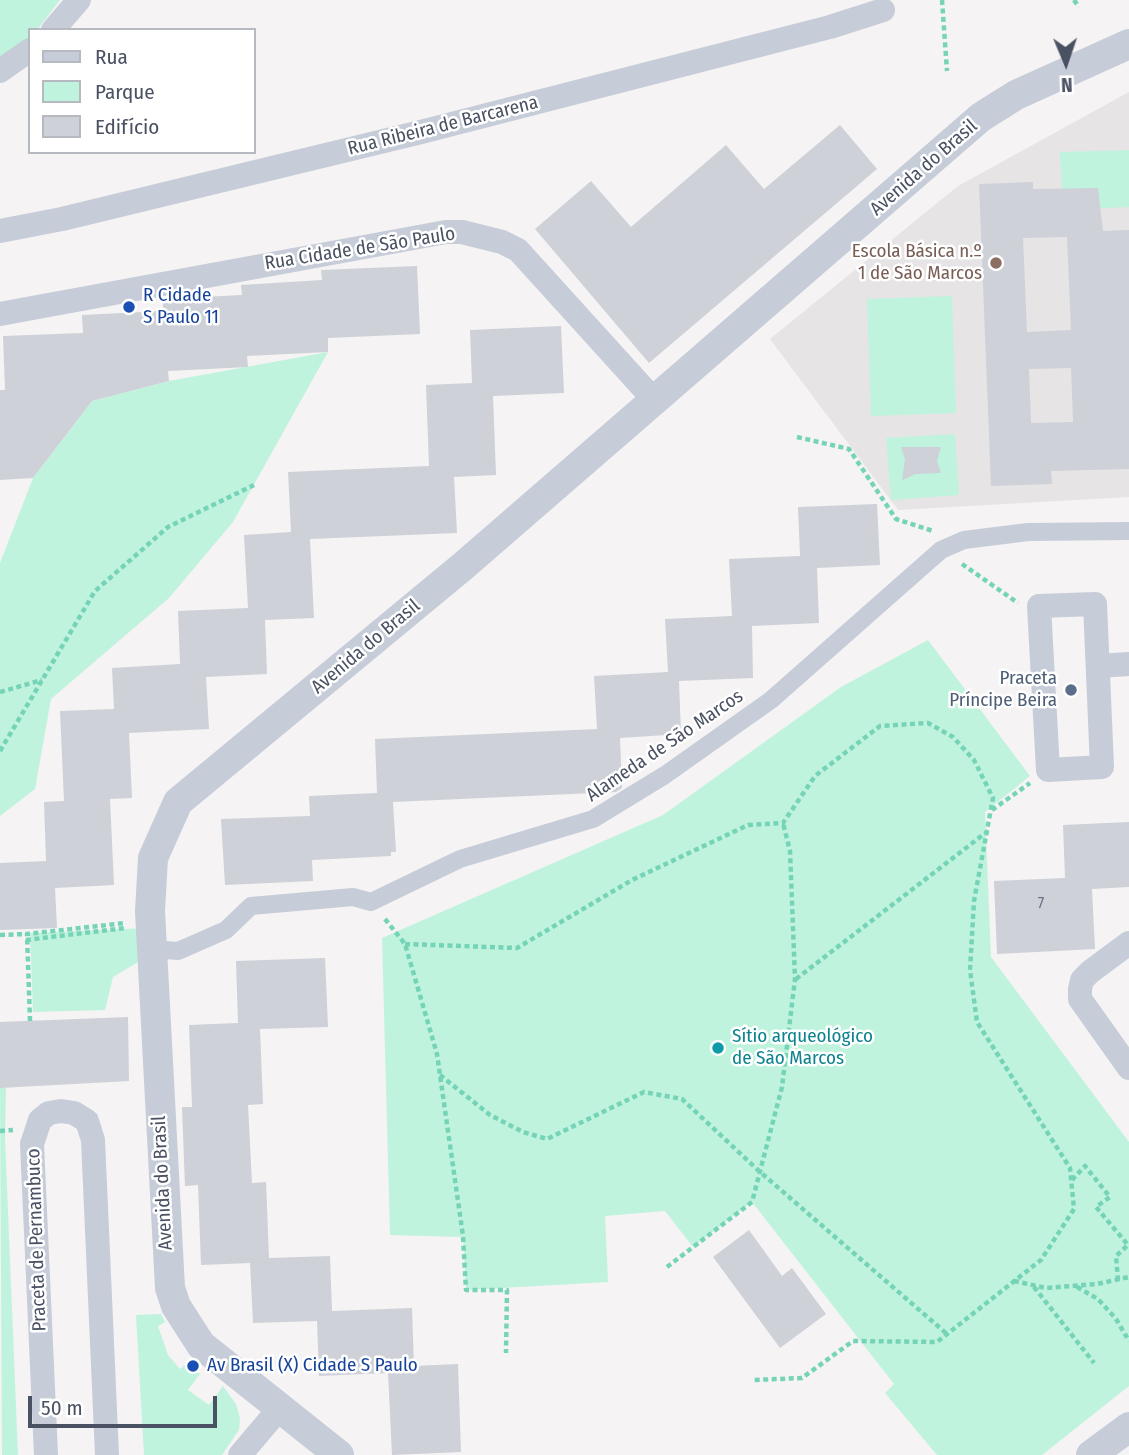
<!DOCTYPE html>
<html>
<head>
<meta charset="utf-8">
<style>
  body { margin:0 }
  #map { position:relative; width:1129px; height:1455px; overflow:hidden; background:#f5f3f3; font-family:"Fira Sans Condensed",sans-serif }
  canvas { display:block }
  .legend { position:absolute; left:28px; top:28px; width:228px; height:126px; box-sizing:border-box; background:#fff; border:2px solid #b6b9c0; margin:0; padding:9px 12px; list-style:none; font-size:21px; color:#495162 }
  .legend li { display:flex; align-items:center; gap:14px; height:35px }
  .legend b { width:35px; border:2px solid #b6b9c0 }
  .north { position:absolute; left:1031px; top:28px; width:70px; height:70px; -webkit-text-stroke:5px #fff; paint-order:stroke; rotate:178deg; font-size:19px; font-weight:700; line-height:28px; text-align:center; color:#495162 }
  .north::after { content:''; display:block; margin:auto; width:24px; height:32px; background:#495162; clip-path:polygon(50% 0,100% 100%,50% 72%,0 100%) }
  .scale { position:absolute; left:28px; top:1396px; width:189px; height:32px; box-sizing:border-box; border:4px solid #495162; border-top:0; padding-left:9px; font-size:21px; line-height:24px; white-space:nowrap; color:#495162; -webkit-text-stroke:5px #fff; paint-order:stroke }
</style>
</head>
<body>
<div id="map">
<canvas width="1129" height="1455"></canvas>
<ul class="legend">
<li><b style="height:9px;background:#c6ccd8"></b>Rua</li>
<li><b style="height:19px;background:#c0f3dd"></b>Parque</li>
<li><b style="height:19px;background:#ced1d8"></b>Edifício</li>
</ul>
<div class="north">N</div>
<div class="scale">50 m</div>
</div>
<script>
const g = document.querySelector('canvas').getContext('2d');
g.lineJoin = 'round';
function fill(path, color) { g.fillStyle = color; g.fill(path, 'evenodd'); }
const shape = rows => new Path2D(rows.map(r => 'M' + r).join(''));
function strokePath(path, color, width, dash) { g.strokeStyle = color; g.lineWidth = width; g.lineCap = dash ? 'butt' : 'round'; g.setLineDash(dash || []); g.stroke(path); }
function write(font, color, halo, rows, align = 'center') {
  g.font = font + ' "Fira Sans Condensed",sans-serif'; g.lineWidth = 5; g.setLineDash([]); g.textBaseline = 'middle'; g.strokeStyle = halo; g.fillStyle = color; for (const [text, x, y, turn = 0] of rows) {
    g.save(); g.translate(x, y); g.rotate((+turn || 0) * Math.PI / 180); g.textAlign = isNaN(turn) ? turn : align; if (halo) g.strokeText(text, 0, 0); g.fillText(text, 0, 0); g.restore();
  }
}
fill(shape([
  [1129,92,1129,497,898,510,770,339,958,186]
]), '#e6e4e5');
fill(shape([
  [0,0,60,0,37,30,30,30,30,38,0,58],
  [1129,150,1129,207,1063,210,1060,152],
  [952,296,956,413,871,416,867,299],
  [328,352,233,522,169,598,51,699,35,789,0,816,0,563,33,478,92,401,169,381],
  [955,434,959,495,891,500,886,438],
  [928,640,1030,776,985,812,991,957,1129,1142,1129,1386,1042,1455,937,1455,885,1393,894,1384,752,1202,693,1247,665,1211,605,1216,608,1282,466,1290,463,1237,390,1235,382,938,663,815,841,687],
  [148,928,150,955,113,977,105,1010,33,1012,30,933],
  [0,1087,6,1087,5,1139,18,1455,2,1455],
  [161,1314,165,1322,158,1326,168,1355,180,1369,186,1364,200,1374,188,1390,209,1405,223,1386,236,1404,240,1418,239,1430,222,1455,144,1455,136,1315]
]), '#c0f3dd');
fill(shape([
  [840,125,877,169,649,363,535,229,591,181,631,227,726,145,764,189],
  [1033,182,1033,189,1098,188,1103,231,1129,230,1129,469,1051,471,1052,484,991,486,979,184],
  [1067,237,1071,330,1027,332,1023,238],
  [1071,368,1073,422,1031,423,1029,369],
  [417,266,420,334,328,338,328,352,247,356,248,367,168,371,169,381,92,401,33,478,0,480,0,390,5,390,3,336,83,333,82,315,163,311,163,299,242,295,241,285,322,280,321,270],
  [561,326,564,393,493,396,496,475,454,477,457,533,310,539,314,618,265,620,267,674,206,677,209,729,129,733,132,798,110,799,114,885,55,888,57,928,0,930,0,863,46,861,44,802,64,801,60,711,114,709,112,668,180,664,178,611,248,608,244,535,291,532,288,472,429,466,426,385,472,383,470,330],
  [901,447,941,447,937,461,941,473,916,474,902,480,905,459],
  [877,504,880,565,817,568,819,623,752,626,753,678,679,681,681,734,620,738,622,788,616,792,393,802,396,852,391,852,391,856,312,860,313,881,225,885,221,819,310,816,309,796,377,793,375,739,597,729,594,676,668,672,665,619,732,616,729,559,800,556,798,507],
  [1129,822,1129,887,1092,889,1095,949,997,954,994,881,1065,878,1063,825],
  [325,958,328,1027,260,1029,263,1104,248,1105,252,1183,266,1182,269,1258,330,1256,332,1311,412,1308,414,1366,458,1364,461,1452,392,1455,388,1373,319,1376,317,1321,253,1323,250,1263,201,1265,198,1185,185,1186,182,1107,192,1107,189,1025,238,1023,236,961],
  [128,1017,129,1081,0,1088,0,1022],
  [749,1230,782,1276,792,1268,826,1314,780,1348,713,1257]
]), '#ced1d8');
strokePath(shape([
  [942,0,947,71],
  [1074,0,1079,7],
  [797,437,849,449,896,519,933,531],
  [962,564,1018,603],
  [0,692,42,680],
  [0,751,95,591,168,527,254,485],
  [992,810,1030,783],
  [385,919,405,944,437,1054,463,1236,466,1290,507,1290,506,1353],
  [0,935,27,934],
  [26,940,125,928],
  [405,944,517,948,632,880,748,825,783,823,815,776,880,726,928,723,953,737,974,760,993,798,974,901,970,970,977,1022,1070,1168,1074,1209,1041,1260,937,1342,853,1341,802,1378,754,1380],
  [796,979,988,831],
  [30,1021,27,934,125,923],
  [440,1075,490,1115,523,1132,547,1139,644,1092,682,1099,759,1171,947,1334],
  [0,1131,13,1130],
  [1072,1180,1085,1166,1110,1197,1096,1207,1128,1245,1116,1256,1118,1280],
  [667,1267,752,1202,782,1087,795,979,790,851,783,823],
  [1014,1281,1046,1288,1097,1284,1129,1277],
  [1034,1287,1094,1363],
  [1077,1287,1098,1299,1116,1319,1129,1341]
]), '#75d4b7', 4.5, [5, 3.5]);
strokePath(shape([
  [152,949,178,951,226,930,251,906,353,897,371,902,460,859,593,819,665,775,771,700,941,550,964,540,1028,532,1129,531]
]), '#c6ccd8', 18);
strokePath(shape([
  [53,30,79,0],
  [0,71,30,50],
  [0,231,62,219,421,132,830,27,883,10],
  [0,314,446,232,462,232,502,242,518,250,655,401],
  [1095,604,1102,767,1048,770,1039,606,1095,604],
  [1098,666,1129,664],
  [1129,943,1090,972,1082,980,1080,989,1080,999,1129,1068],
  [46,1455,32,1144,40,1120,49,1113,61,1111,74,1113,87,1121,93,1140,107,1455],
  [240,1455,279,1409]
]), '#c6ccd8', 24);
strokePath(shape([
  [339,1455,201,1345,176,1306,170,1288,150,911,153,858,178,802,462,567,981,117,1016,95,1129,44],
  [1091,1455,1129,1427]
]), '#c6ccd8', 30);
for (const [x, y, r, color] of [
  [996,263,7,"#8d6e63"],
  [129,307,7,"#1a4fb4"],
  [1071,690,7,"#5c6f8a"],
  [718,1048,7,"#0f9aa8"],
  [193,1366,7,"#1a4fb4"]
]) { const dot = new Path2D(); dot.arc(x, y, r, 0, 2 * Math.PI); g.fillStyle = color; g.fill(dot); strokePath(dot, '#fff', 2.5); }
write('16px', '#6a7180', null, [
  ["7",1041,904]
]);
write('19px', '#495162', '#fff', [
  ["Rua Ribeira de Barcarena",443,126,-14],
  ["Avenida do Brasil",924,168,-41],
  ["Rua Cidade de São Paulo",360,249,-9],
  ["Avenida do Brasil",366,647,-40],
  ["Alameda de São Marcos",665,746,-34],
  ["Avenida do Brasil",163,1183,-93],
  ["Praceta de Pernambuco",37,1240,-92]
]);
write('19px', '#785e54', '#fff', [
  ["Escola Básica n.º",982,252],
  ["1 de São Marcos",982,274]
], 'right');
write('19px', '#164399', '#fff', [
  ["R Cidade",143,296],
  ["S Paulo 11",143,318],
  ["Av Brasil (X) Cidade S Paulo",207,1366]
], 'left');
write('19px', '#4e5e75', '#fff', [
  ["Praceta",1057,679],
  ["Príncipe Beira",1057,701]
], 'right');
write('19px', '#0d838f', '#fff', [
  ["Sítio arqueológico",732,1037],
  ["de São Marcos",732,1059]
], 'left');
</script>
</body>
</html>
